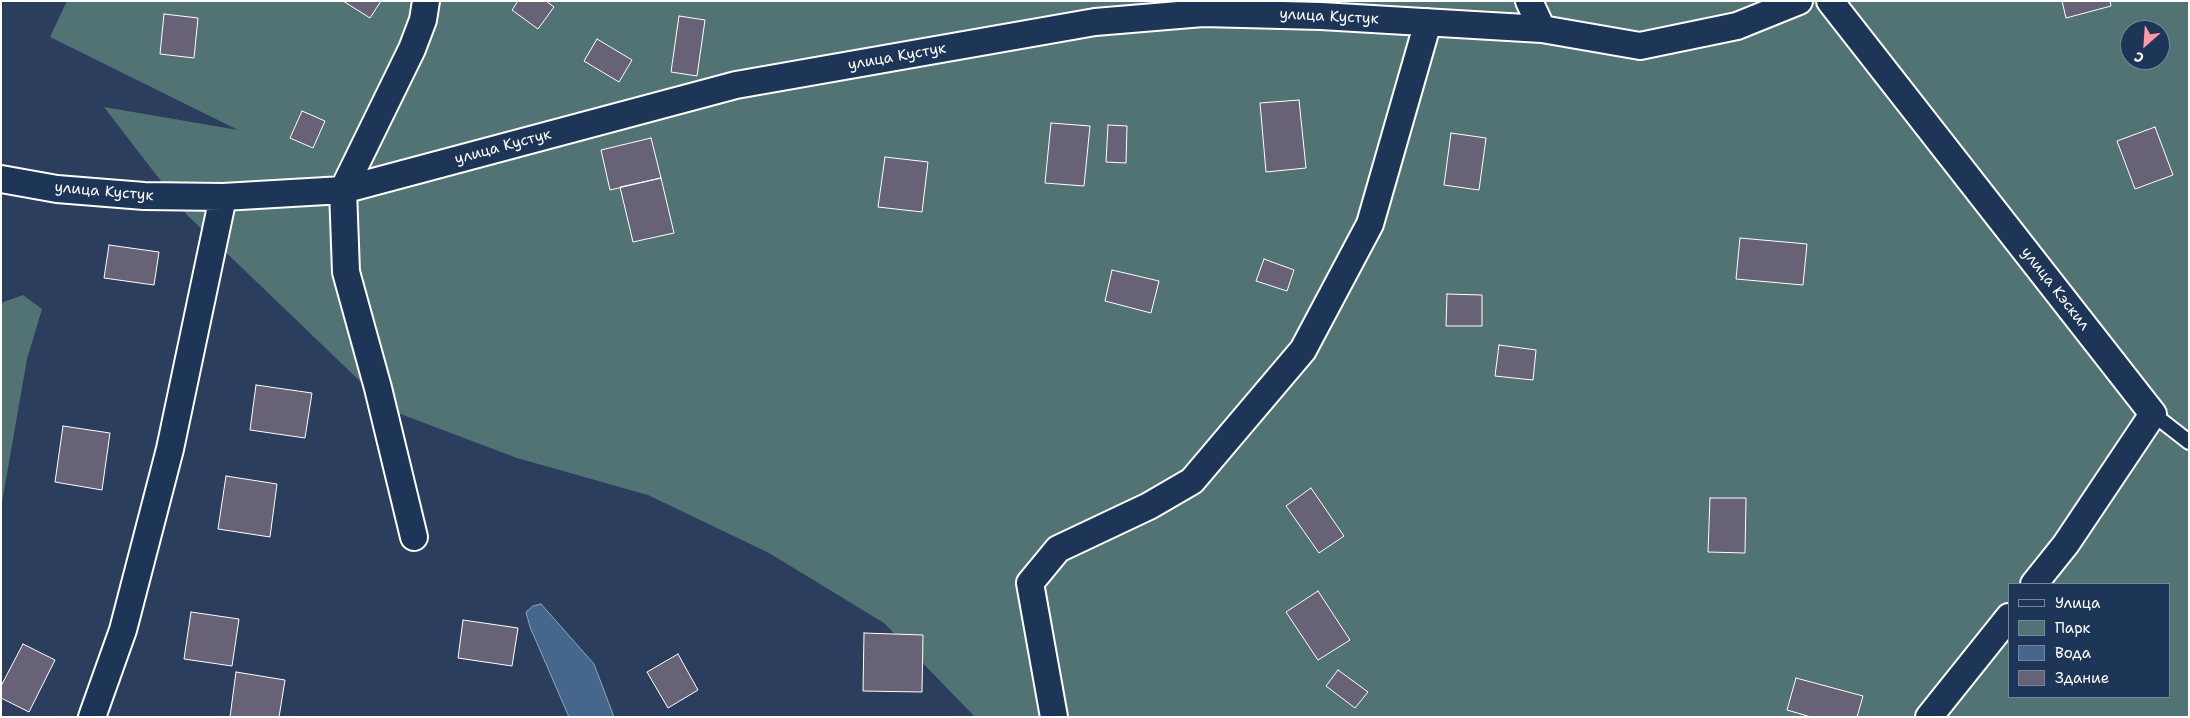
<!DOCTYPE html>
<html>
<head>
<meta charset="utf-8">
<style>
  body { margin:0 }
  #map { position:relative; width:2190px; height:718px; overflow:hidden; background:#2c3e5d; font-family:"Shantell Sans",sans-serif }
  canvas { display:block }
  .frame { position:absolute; inset:0; border:2px solid #fff; pointer-events:none }
  .legend { position:absolute; left:2008px; top:583px; width:162px; height:115px; box-sizing:border-box; background:#1d3557; border:1px solid #77869a; margin:0; padding:6px 9px; list-style:none; font-size:15px; color:#fff }
  .legend li { display:flex; align-items:center; gap:10px; height:25px }
  .legend b { width:25px; border:1px solid #77869a }
  .north { position:absolute; left:2120px; top:20px; width:50px; height:50px; box-sizing:border-box; background:#1d3557; border:1px solid #77869a; border-radius:50%; rotate:206deg; font-size:14px; font-weight:700; line-height:20px; text-align:center; color:#fff }
  .north::after { content:''; display:block; margin:auto; width:18px; height:22px; background:#ff9aa2; clip-path:polygon(50% 0,100% 100%,50% 72%,0 100%) }
</style>
</head>
<body>
<div id="map">
<canvas width="2190" height="718"></canvas>
<div class="frame"></div>
<ul class="legend">
<li><b style="height:6px;background:#1d3557"></b>Улица</li>
<li><b style="height:14px;background:#527373"></b>Парк</li>
<li><b style="height:14px;background:#45678c"></b>Вода</li>
<li><b style="height:14px;background:#676276"></b>Здание</li>
</ul>
<div class="north">С</div>
</div>
<script>
const g = document.querySelector('canvas').getContext('2d');
g.lineJoin = 'round';
function fill(path, color) { g.fillStyle = color; g.fill(path, 'evenodd'); }
const shape = rows => new Path2D(rows.map(r => 'M' + r).join(''));
function strokePath(path, color, width, dash) { g.strokeStyle = color; g.lineWidth = width; g.lineCap = dash ? 'butt' : 'round'; g.setLineDash(dash || []); g.stroke(path); }
function write(font, color, halo, rows, align = 'center') {
  g.font = font + ' "Shantell Sans",sans-serif'; g.lineWidth = 4; g.setLineDash([]); g.textBaseline = 'middle'; g.strokeStyle = halo; g.fillStyle = color; for (const [text, x, y, turn = 0] of rows) {
    g.save(); g.translate(x, y); g.rotate((+turn || 0) * Math.PI / 180); g.textAlign = isNaN(turn) ? turn : align; if (halo) g.strokeText(text, 0, 0); g.fillText(text, 0, 0); g.restore();
  }
}
fill(shape([
  [67,1,2189,1,2189,717,975,717,884,623,769,553,648,495,517,458,390,410,187,215,104,107,238,130,50,37],
  [2130,30,2160,30,2160,60,2130,60],
  [2009,584,2169,584,2169,697,2009,697],
  [23,295,42,309,27,359,1,508,1,303]
]), '#527373');
const water = shape([
  [541,604,594,664,614,717,569,717,530,627,526,612,533,606,541,604]
]);
fill(water, '#45678c');
strokePath(water, '#8fa4ba', 1);
const building = shape([
  [343,1,381,1,370,18,343,1],
  [518,1,546,1,554,7,538,29,512,10,518,1],
  [2062,1,2110,1,2111,6,2066,18,2062,1],
  [164,14,198,18,194,58,160,54,164,14],
  [679,16,705,20,697,76,671,72,679,16],
  [597,39,632,60,619,82,584,61,597,39],
  [1299,100,1306,168,1266,172,1260,103,1299,100],
  [302,111,325,121,313,148,290,138,302,111],
  [1051,123,1090,126,1084,186,1045,183,1051,123],
  [1108,125,1127,126,1126,163,1106,162,1108,125],
  [2155,127,2173,175,2135,189,2117,141,2155,127],
  [1451,133,1486,138,1479,190,1444,185,1451,133],
  [651,138,661,178,610,190,601,150,651,138],
  [885,157,928,162,922,212,878,207,885,157],
  [661,178,674,233,633,242,620,187,661,178],
  [1740,238,1807,244,1803,285,1736,279,1740,238],
  [109,245,159,252,154,285,104,278,109,245],
  [1264,259,1294,270,1287,291,1256,281,1264,259],
  [1112,270,1159,281,1151,313,1105,301,1112,270],
  [1447,294,1482,295,1482,326,1446,326,1447,294],
  [1499,345,1536,350,1533,380,1495,376,1499,345],
  [256,385,312,393,305,438,250,430,256,385],
  [63,426,110,433,102,490,55,482,63,426],
  [226,476,277,484,270,537,218,529,226,476],
  [1311,488,1344,536,1319,553,1286,506,1311,488],
  [1710,498,1746,498,1745,553,1708,552,1710,498],
  [1318,591,1350,640,1318,660,1286,612,1318,591],
  [191,612,239,619,232,666,184,659,191,612],
  [463,620,518,628,512,666,458,658,463,620],
  [864,633,923,635,922,692,863,691,864,633],
  [23,644,55,660,29,712,1,698,1,686,23,644],
  [678,654,698,690,668,708,647,672,678,654],
  [1338,670,1368,692,1355,708,1326,686,1338,670],
  [236,672,285,680,279,717,230,717,236,672],
  [1796,678,1863,696,1857,717,1811,717,1787,710,1796,678]
]);
fill(building, '#676276');
strokePath(building, '#fff', 1);
const service = shape([
  [2153,414,2189,442]
]);
const minor = shape([
  [1529,1,1542,29],
  [1830,1,2153,414,2066,544,2034,584],
  [1,179,57,189,144,196,223,197,343,190,736,85,1095,22,1203,13,1321,16,1542,29,1640,46,1737,26,1799,1],
  [414,537,378,388,346,272,343,190,412,49,423,20,426,1],
  [92,717,123,630,170,449,223,197],
  [1054,717,1030,583,1058,549,1149,506,1192,481,1303,350,1370,224,1428,22],
  [1929,717,2009,617]
]);
strokePath(service, '#fff', 18);
strokePath(minor, '#fff', 30);
strokePath(service, '#1d3557', 14);
strokePath(minor, '#1d3557', 26);
write('15px', '#fff', '#1d3557', [
  ["улица Кустук",1329,17,3],
  ["улица Кустук",897,57,-10],
  ["улица Кустук",503,147,-15],
  ["улица Кустук",104,192,5],
  ["улица Кэскил",2055,289,52]
]);
</script>
</body>
</html>
